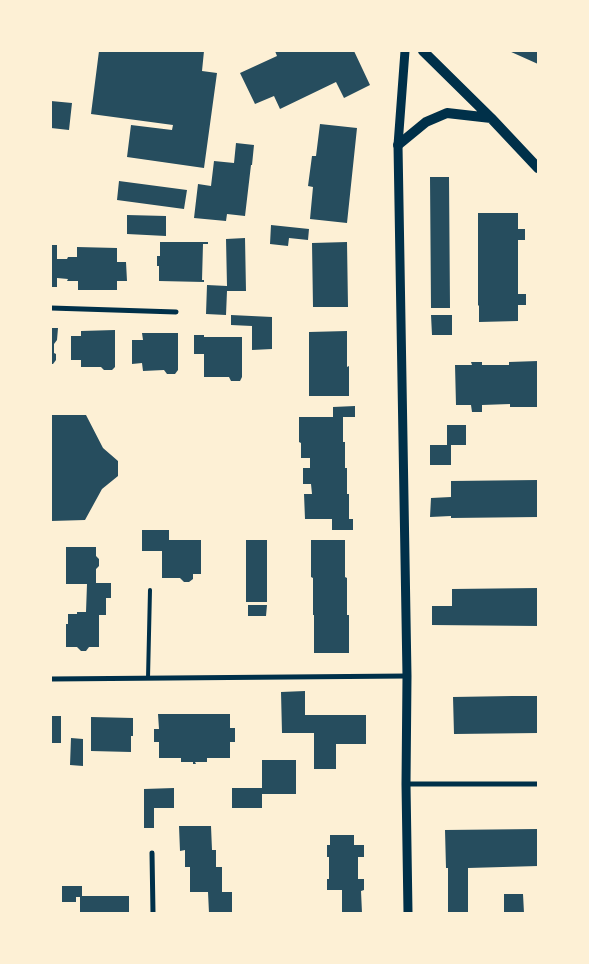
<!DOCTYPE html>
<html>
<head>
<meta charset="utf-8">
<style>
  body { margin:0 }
  #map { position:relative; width:589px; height:964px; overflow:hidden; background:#fdf0d5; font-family:Figtree,sans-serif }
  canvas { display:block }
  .frame { position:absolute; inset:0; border:52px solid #fdf0d5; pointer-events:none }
</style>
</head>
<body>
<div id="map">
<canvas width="589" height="964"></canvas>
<div class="frame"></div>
</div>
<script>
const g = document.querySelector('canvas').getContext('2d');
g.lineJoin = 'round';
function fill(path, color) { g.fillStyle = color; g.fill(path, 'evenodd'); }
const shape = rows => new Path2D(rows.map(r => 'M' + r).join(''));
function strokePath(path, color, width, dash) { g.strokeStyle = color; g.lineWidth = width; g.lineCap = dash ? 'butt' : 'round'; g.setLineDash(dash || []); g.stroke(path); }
fill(shape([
  [99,51,204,51,202,71,217,73,204,168,127,157,131,125,172,130,173,125,91,114],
  [275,51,354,51,370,85,344,98,336,82,280,109,274,96,255,104,240,73,277,56],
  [509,51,538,51,538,64],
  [51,101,72,103,69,130,51,128],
  [320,124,357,128,347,223,310,219,313,187,308,186,312,156,316,156],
  [236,143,254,145,252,165,251,165,245,216,227,214,226,221,194,218,198,184,211,186,214,161,234,163],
  [430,177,449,177,450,308,431,308],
  [119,181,187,190,184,209,117,200],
  [478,213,518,213,518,229,525,229,525,240,518,240,518,294,526,294,526,305,518,305,518,321,479,322,479,306,478,305],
  [127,215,166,216,166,236,127,234],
  [271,225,309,229,308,240,289,238,288,246,270,244],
  [245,238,246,291,227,291,226,315,206,314,207,285,227,286,226,239],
  [160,242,208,242,208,244,203,244,202,280,204,280,204,282,159,281,159,266,157,266,157,256,160,256],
  [347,242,348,307,313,307,312,243],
  [51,245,57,245,57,259,67,259,68,257,77,257,77,247,117,248,117,262,126,262,127,281,117,281,117,290,78,290,78,281,67,281,68,279,57,278,57,287,51,287],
  [231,315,272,317,272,349,252,350,252,326,231,325],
  [431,315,452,315,452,335,432,335],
  [51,328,58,328,57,340,54,344,54,353,56,354,56,360,53,364,51,364],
  [115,330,115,367,112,370,104,370,101,367,81,367,81,360,71,360,71,336,81,336,81,331],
  [347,331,347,367,349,366,349,396,309,396,309,332],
  [142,333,178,333,178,370,175,374,167,374,164,370,143,371,142,363,132,364,132,340,143,340],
  [194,335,204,335,204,337,242,337,242,377,240,381,231,381,229,377,204,377,204,354,194,354],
  [538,361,538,407,510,407,510,404,482,405,482,412,472,412,471,405,456,405,455,365,472,365,471,362,482,362,482,365,509,365,509,362],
  [355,406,355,417,343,417,343,442,345,442,345,468,347,468,347,494,349,494,349,519,353,519,353,530,332,530,332,519,305,519,304,494,312,494,311,484,303,484,303,468,310,468,310,458,301,458,301,443,299,442,299,417,333,417,333,407],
  [51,415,86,415,103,448,118,461,118,476,102,489,85,520,51,521],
  [447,425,466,425,466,445,451,445,451,465,430,465,430,445,447,445],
  [538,480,538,517,451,518,451,516,430,517,431,498,451,497,451,481],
  [142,530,169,530,169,540,201,540,201,574,193,574,193,579,189,582,184,582,180,578,162,578,162,551,142,551],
  [246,540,267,540,267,602,246,602],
  [311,540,345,540,345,577,347,578,347,615,349,615,349,653,314,653,314,615,313,615,313,578,311,577],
  [66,547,96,547,96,556,99,559,99,566,96,569,96,583,111,583,111,598,106,598,106,615,99,615,99,647,89,647,86,651,81,651,77,647,66,647,66,624,68,624,68,614,77,614,77,612,86,612,87,584,66,584],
  [538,588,538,626,432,625,432,606,452,606,452,589],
  [248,605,267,605,266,616,248,616],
  [305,691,305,715,366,715,366,744,336,744,336,769,314,769,314,733,282,733,281,692],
  [512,696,538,696,538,733,454,734,453,697],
  [158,714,230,714,230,728,235,728,235,742,230,742,230,758,207,758,207,762,195,762,196,764,193,764,193,762,181,762,181,758,159,758,159,742,154,742,154,729,159,729],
  [51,716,61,716,61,743,51,743],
  [91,717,133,718,133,736,131,736,131,752,91,751],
  [71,738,83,739,83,766,70,765],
  [262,760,296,760,296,794,262,794,262,808,232,808,232,788,262,788],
  [174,788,174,808,154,808,154,828,144,828,144,789],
  [179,826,211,826,212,850,216,850,216,867,222,867,222,892,232,892,232,913,209,913,208,892,190,892,190,867,185,867,185,850,180,851],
  [538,829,538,866,468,868,468,913,448,913,448,868,446,868,445,830],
  [330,835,354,835,354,845,364,845,364,857,358,857,358,879,364,879,364,890,361,891,362,913,342,913,342,890,327,890,327,879,329,879,329,857,327,857,327,845,330,845],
  [62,886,82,886,82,896,129,896,129,913,80,913,80,897,76,897,76,902,62,902],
  [504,894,523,894,524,913,504,913]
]), '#264d5e');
strokePath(shape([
  [148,678,150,590]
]), '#003049', 4);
strokePath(shape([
  [51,308,176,312],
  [51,679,407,676],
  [406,784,538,784],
  [152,853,153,913]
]), '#003049', 5);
strokePath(shape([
  [405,51,398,145,407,676,406,784,408,913]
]), '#003049', 9);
strokePath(shape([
  [423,51,491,118,538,168],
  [398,145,426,122,447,113,491,118]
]), '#003049', 10);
</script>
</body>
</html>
